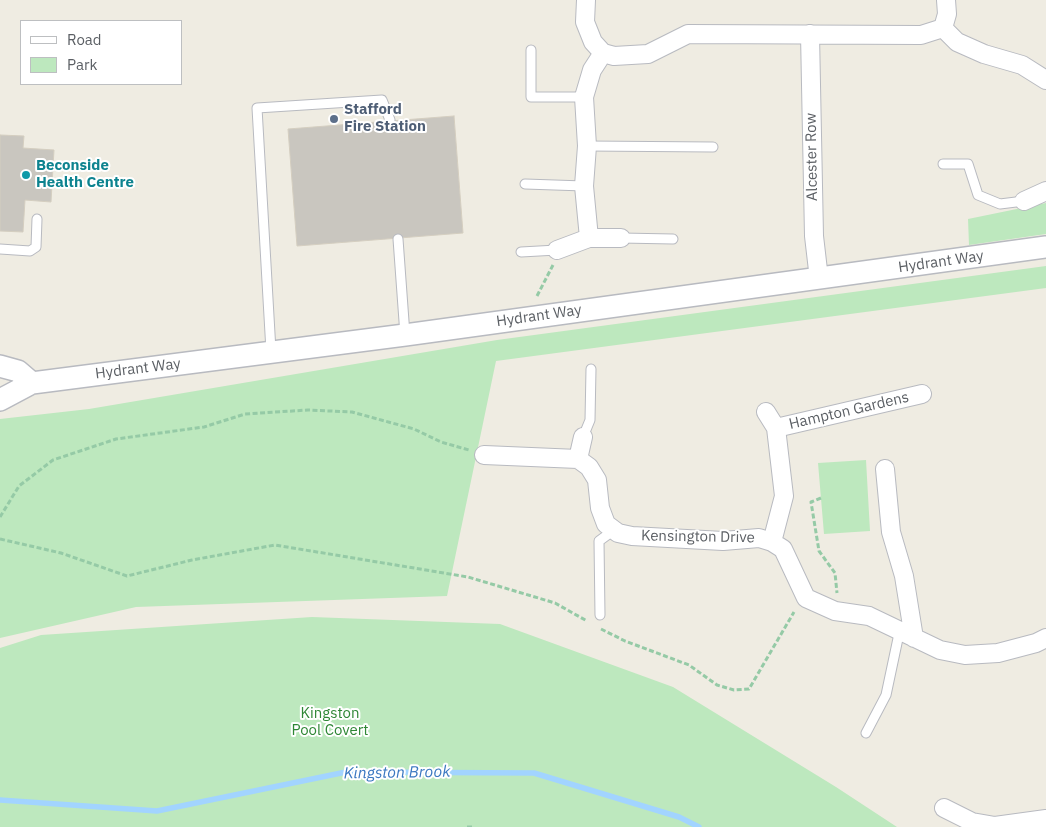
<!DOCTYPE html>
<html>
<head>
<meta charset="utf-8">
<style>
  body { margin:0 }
  #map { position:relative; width:1046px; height:827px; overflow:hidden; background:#efece2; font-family:"IBM Plex Sans",sans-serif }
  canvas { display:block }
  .legend { position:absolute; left:20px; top:20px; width:162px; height:65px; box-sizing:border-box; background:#fff; border:1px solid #bdbfc1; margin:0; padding:6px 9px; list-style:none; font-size:15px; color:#5b5f64 }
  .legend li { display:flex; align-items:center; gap:10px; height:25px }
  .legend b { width:25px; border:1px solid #bdbfc1 }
</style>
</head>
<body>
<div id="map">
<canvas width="1046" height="827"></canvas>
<ul class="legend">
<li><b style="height:6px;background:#fff"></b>Road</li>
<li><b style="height:14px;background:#bde8be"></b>Park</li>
</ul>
</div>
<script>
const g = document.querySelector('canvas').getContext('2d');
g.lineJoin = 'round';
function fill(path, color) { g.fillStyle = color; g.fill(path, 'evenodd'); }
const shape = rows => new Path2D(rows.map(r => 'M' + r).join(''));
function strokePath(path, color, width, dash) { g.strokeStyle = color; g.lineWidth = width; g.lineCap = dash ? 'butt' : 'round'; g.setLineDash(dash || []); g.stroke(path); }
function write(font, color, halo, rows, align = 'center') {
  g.font = font + ' "IBM Plex Sans",sans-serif'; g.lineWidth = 4; g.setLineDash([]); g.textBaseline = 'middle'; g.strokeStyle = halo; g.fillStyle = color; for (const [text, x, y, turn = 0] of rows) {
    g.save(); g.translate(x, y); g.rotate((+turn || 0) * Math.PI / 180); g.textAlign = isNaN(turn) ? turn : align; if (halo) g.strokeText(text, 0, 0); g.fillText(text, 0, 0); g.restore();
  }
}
fill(shape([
  [1046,203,1046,234,969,245,968,219],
  [1046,266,1046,288,496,361,447,596,136,607,0,638,0,419,89,409,497,340],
  [866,460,870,531,824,534,818,463],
  [312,617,500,624,673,687,836,787,897,827,0,827,0,648,41,635]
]), '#bde8be');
strokePath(shape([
  [0,800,157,811,346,772,534,773,679,817,699,827]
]), '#a2d4ff', 5.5);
const building = shape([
  [454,116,463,233,297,246,288,129,454,116],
  [0,135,24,136,23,148,54,150,51,202,25,200,23,232,0,231,0,135]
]);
fill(building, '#c9c6bf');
strokePath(building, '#d4cec0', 1);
const service = shape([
  [531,50,531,97,584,97],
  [587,146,713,147],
  [943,164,968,164,978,195,1000,204,1024,201],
  [525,184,584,186],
  [621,238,673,239],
  [398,239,405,335],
  [0,249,30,251,36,247,37,219],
  [521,252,557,250],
  [271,351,257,108,382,100,390,120],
  [583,437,590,420,591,369],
  [600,615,599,541,614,530],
  [866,733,886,695,900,629]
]);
const minor = shape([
  [586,0,585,22,593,42,603,53],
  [943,28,957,42,984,54,1022,65,1046,80],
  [943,28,947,14,946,0],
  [810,34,814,236,819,279],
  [603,53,614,56,648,54,688,34,921,35,943,28],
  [1024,201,1046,191],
  [589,238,621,238],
  [557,250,589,238,584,186,587,146,584,97,592,70,603,53],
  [766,412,776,428,784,496,772,542],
  [776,428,922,394],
  [484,455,578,459,589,467,597,480,600,508,606,524,618,533,632,536,723,541,759,538,772,542,783,549,806,598,835,611,869,616,940,650,965,655,998,653,1036,643,1046,638],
  [578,459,583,437],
  [885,469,891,532,904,576,914,638],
  [944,808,972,822,995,826,1046,819]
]);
const tertiary = shape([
  [0,366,18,371,32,383],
  [0,400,32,383,405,335,1046,247]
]);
strokePath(service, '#b8bac0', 11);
strokePath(minor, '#b8bac0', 20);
strokePath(tertiary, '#b8bac0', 24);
strokePath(shape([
  [537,296,553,265],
  [821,498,811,502,819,551,835,573,837,593],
  [0,517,19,486,53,460,116,439,204,427,245,414,308,410,352,412,414,429,441,442,469,450],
  [0,539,61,553,127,576,192,560,275,545,468,577,555,603,587,621],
  [601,629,625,641,689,665,717,685,734,690,749,689,794,612],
  [467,827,472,827]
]), '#95caa6', 3, [5, 2.5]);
strokePath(service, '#fff', 9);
strokePath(minor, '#fff', 18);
strokePath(tertiary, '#fff', 21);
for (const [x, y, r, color] of [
  [334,119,5,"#5c6f8a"],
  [26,175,5,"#0f9aa8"]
]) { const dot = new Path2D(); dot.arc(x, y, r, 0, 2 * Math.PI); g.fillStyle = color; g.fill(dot); strokePath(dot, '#fff', 2); }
write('bold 15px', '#4e5e75', '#fff', [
  ["Stafford",344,110],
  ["Fire Station",344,127]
], 'left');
write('15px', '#5b5f64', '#fff', [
  ["Alcester Row",812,157,-91],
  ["Hydrant Way",941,262,-8],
  ["Hydrant Way",539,316,-8],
  ["Hydrant Way",138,369,-7],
  ["Hampton Gardens",849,411,-13],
  ["Kensington Drive",698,537,1]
]);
write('bold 15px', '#0d838f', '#fff', [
  ["Beconside",36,166],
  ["Health Centre",36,183]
], 'left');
write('15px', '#2f8736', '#fff', [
  ["Kingston",330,714],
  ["Pool Covert",330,731]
]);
write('italic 16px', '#3b78c1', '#fff', [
  ["Kingston Brook",397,773,-1]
]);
</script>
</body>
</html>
